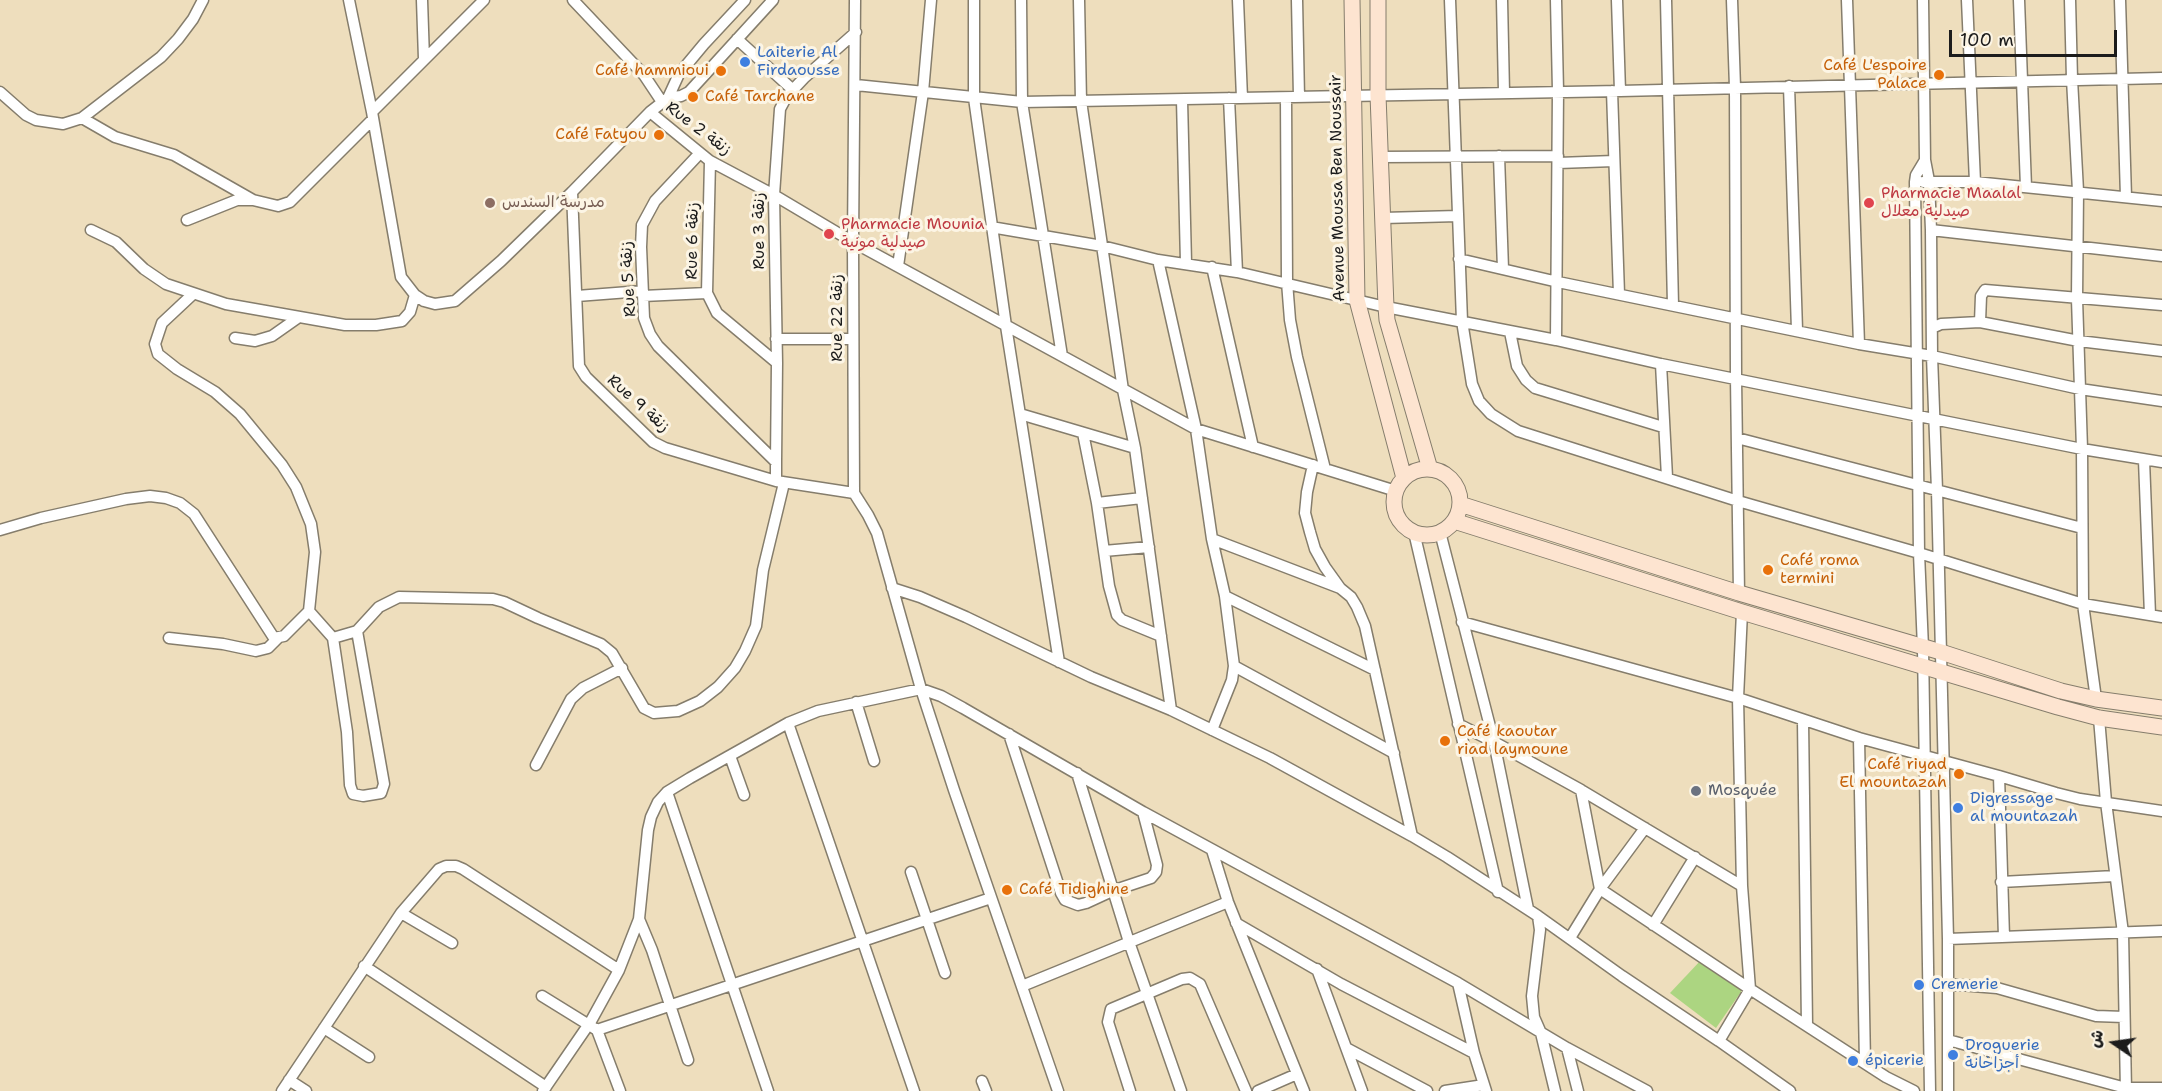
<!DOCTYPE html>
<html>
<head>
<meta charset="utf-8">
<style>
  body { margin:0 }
  #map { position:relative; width:2162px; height:1091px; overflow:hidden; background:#eedebd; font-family:"Shantell Sans","Playpen Sans Arabic",sans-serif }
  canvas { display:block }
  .north { position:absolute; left:2084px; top:1013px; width:60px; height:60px; -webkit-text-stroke:4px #fcf5e5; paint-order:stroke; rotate:283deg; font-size:16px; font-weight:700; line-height:24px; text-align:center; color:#1c1c1c }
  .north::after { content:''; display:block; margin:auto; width:21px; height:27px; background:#1c1c1c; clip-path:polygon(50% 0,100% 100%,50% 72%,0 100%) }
  .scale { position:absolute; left:1949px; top:30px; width:168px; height:27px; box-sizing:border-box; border:3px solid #1c1c1c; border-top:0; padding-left:8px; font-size:18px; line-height:21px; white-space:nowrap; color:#1c1c1c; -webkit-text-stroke:4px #fcf5e5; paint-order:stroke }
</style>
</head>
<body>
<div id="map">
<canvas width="2162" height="1091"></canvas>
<div class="north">ش</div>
<div class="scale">100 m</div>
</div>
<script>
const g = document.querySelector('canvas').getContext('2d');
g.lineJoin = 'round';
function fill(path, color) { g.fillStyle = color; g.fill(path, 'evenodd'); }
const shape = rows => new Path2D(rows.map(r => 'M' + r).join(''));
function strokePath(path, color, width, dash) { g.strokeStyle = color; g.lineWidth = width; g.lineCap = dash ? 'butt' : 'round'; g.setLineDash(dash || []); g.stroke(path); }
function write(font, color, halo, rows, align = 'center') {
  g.font = font + ' "Shantell Sans","Playpen Sans Arabic",sans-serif'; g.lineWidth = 6; g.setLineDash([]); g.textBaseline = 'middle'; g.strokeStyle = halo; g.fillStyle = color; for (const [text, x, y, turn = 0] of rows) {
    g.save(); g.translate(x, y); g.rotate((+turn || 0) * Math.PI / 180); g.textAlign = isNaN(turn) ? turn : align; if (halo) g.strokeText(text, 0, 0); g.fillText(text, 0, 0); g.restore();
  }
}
fill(shape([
  [1701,960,1743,989,1716,1028,1670,993]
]), '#acd581');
const street = shape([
  [349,0,372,112,401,277,415,295,424,301,435,304,455,301,501,261,572,192,650,112,668,98,681,96,689,92,773,0],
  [422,0,424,59],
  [573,0,644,75,662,102],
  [974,0,974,98,1006,326,1059,662],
  [1021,0,1022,102,1062,356],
  [1079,0,1081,101,1123,390,1135,448,1171,710],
  [1238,0,1242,98],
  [1297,0,1299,97],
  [1450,0,1462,321,1472,384,1479,401,1491,414,1518,431,1738,501,1919,553,2083,604,2162,617],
  [1502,0,1504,92],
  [1556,0,1558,91,1556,340],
  [1617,0,1620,91],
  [1666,0,1673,305],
  [1732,0,1735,87,1736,378,1739,593],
  [1847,0,1859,344],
  [1923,0,1925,160,1929,181,1931,230,1932,356,1937,490,1948,939,1948,1091],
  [1967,0,1975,182],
  [2019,0,2026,187],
  [2070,0,2072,79,2078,191,2077,299,2082,449,2083,604,2096,699],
  [2120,0,2126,197],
  [737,39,793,90],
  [856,85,1022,102,1620,91,2162,78],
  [1789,86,1797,330],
  [1612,91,1619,294],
  [0,92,26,115,36,120,63,124,82,118,161,57,178,39,193,19,203,0],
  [668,98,679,74,704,44,745,0],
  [1229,98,1237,272],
  [1286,98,1287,282,1290,320,1297,357,1325,469],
  [1182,100,1186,263],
  [372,112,484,0],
  [650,112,710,161,774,195,853,242,1196,429,1396,491],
  [82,118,115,137,174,155,253,200],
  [700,153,655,201,642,225,641,247,644,318,650,334,658,346,776,462,776,481],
  [1499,156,1503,269],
  [1381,157,1558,156],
  [1925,160,1916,175,1915,182,1919,553,1923,648,1930,1091],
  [710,161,707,293,717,313,777,363],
  [1558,163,1614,161],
  [1923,182,1975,182,2162,201],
  [572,192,579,366,586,377,653,442,665,448,776,481,854,493],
  [1383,218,1458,216],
  [187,220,237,200,253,200,278,206,290,202,373,119],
  [991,227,1102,246,1158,260,1237,272,1386,307,1556,340,1661,364,2082,449,2162,462],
  [91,230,116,242,144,269,166,284,226,304,345,325,376,325,402,321,410,312,415,295],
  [1931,230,2162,256],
  [1459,259,1558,282,1859,344,1932,356,2080,389,2162,401],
  [1158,260,1196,429,1212,539,1225,596,1234,666,1232,680,1212,730],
  [898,266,923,92,931,0],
  [1212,267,1253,447],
  [577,296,642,291],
  [643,296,707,293],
  [1980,322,1981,296,1985,290,2162,305],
  [1932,328,1941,324,1980,322,2079,341,2162,351],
  [1510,332,1517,366,1526,380,1535,388,1663,427],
  [235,338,255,341,272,336,299,317],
  [776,339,853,339],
  [1661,364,1667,477],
  [1020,414,1135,448],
  [1083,433,1097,503,1109,586,1117,615,1122,620,1161,636],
  [1737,438,2082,528],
  [2144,460,2150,615],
  [776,462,777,363,774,195,780,109,787,96,804,78,856,32],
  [1313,465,1307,492,1305,513,1310,532,1315,549,1325,567,1340,588,1351,597,1357,607,1365,626,1412,836],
  [854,493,868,515,877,533,921,689,954,790,1058,1091],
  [854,493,853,242,855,0],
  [1097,503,1142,498],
  [0,530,41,518,126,499,150,496,166,498,180,503,194,514,274,638,284,636,309,611,315,552,311,524,296,487,282,465,240,414,215,392,177,369,158,354,155,344,162,323,193,294],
  [1414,532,1498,892],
  [1440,532,1494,742,1528,909],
  [1212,539,1340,588],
  [1104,551,1149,547],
  [892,588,920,597,966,617,1091,677,1171,710,1270,758,1412,836,1447,857,1538,916,1622,976,1719,1041,1790,1091],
  [1225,596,1375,670],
  [309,611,333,638,347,732,350,785,353,794,363,796,381,793,384,784,357,631],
  [1462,622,1738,698,1859,738,1999,776,2056,793,2080,799,2162,811],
  [169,638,223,644,256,651,268,648,278,638],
  [333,638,357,631,379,607,399,597,493,599,504,602,538,618,601,644,612,653,644,708,654,713,678,711,700,701,718,687,735,668,745,651,756,626,763,570,784,483],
  [1234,666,1394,753],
  [856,702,874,761],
  [2099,718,2106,802,2123,933,2126,1091],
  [1803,721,1807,1025],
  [788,723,914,1091],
  [1458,724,1494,742,1581,790,1742,886],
  [1009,734,1061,893,1065,900,1078,905,1086,903,1112,891,1151,878,1156,872,1157,865,1143,812],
  [1859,738,1865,1063],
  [730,756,744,795],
  [536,765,571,699,583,688,622,668],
  [1077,773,1129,942,1181,1091],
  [1999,776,2004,937],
  [1581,790,1600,889,1750,989,1886,1077,1914,1091],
  [667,792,768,1091],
  [1212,850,1228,902,1304,1091],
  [911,872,945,973],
  [2001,882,2115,876],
  [401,913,452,943],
  [1538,916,1540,930,1532,996,1534,1017,1541,1033,1555,1091],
  [639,919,652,950,688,1060],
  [1236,923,1341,984,1474,1053],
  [1653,925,1695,857],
  [1570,938,1600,889,1645,828],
  [1948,939,2162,931],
  [364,966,546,1087],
  [1317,969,1362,1091],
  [1458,983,1474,1053,1486,1091],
  [1948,984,1997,988,2096,1016,2124,1017],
  [1022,986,1228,902],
  [542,996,597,1030,620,1091],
  [324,1028,369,1057],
  [597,1030,991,898],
  [1948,1040,2126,1088,2162,1088],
  [1719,1041,1750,989,1742,886,1738,698,1742,612],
  [1567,1048,1578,1091],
  [1348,1049,1427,1091],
  [289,1080,306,1091],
  [982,1081,986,1091],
  [282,1091,401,913,439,869,446,866,456,866,463,869,619,970],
  [543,1091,591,1021,619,970,639,919,648,830,651,817,658,802,667,792,690,778,788,723,818,711,921,689,941,696,963,708,1143,812,1458,983,1567,1048,1647,1091],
  [1130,1091,1108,1022,1111,1009,1182,979,1190,978,1200,984,1246,1091],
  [1258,1091,1297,1074],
  [1445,1091,1484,1085]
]);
const secondary = shape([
  [1352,0,1357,300,1404,478],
  [1378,0,1378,95,1386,307,1387,320,1430,469],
  '1394 502a33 33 0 1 1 66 0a33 33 0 1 1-66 0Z',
  [1460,504,1739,593,1941,652,2061,691,2096,699,2162,708],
  [1454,521,1742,612,2058,707,2099,718,2162,727]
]);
strokePath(street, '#857d6c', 13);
strokePath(secondary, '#857d6c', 17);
strokePath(street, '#fff', 10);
strokePath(secondary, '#fde4d0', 15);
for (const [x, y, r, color] of [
  [745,62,6,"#3f7fe0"],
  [721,71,6,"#e8710a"],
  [1939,75,6,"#e8710a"],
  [693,97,6,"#e8710a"],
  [659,135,6,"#e8710a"],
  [490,203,6,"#8d6e63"],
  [1869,203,6,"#e0444e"],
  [829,234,6,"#e0444e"],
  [1768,570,6,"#e8710a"],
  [1445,741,6,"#e8710a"],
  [1959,774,6,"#e8710a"],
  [1696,791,6,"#6b7280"],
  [1958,808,6,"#3f7fe0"],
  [1007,890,6,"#e8710a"],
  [1919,985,6,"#3f7fe0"],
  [1953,1055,6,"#3f7fe0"],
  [1853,1061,6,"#3f7fe0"]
]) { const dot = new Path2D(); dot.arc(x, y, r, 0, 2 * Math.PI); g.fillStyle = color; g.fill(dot); strokePath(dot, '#fcf5e5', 2); }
write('16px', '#366cbe', '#fcf5e5', [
  ["Laiterie Al",757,53],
  ["Firdaousse",757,71],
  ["Digressage",1970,799],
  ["al mountazah",1970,817],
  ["Cremerie",1931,985],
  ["Droguerie",1965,1046],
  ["أجزاخانة",1965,1064],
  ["épicerie",1865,1061]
], 'left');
write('16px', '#c56008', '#fcf5e5', [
  ["Café L'espoire",1927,66],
  ["Palace",1927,84],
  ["Café hammioui",709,71],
  ["Café Tarchane",705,97,"left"],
  ["Café Fatyou",647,135],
  ["Café roma",1780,561,"left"],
  ["termini",1780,579,"left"],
  ["Café kaoutar",1457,732,"left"],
  ["riad laymoune",1457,750,"left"],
  ["Café riyad",1947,765],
  ["El mountazah",1947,783],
  ["Café Tidighine",1019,890,"left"]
], 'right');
write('16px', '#1c1c1c', '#fcf5e5', [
  ["Rue 2 زنقة",698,129,37],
  ["Avenue Moussa Ben Noussair",1338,188,-91],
  ["Rue 3 زنقة",760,231,-90],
  ["Rue 6 زنقة",693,241,-89],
  ["Rue 5 زنقة",629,279,-93],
  ["Rue 22 زنقة",838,318,-90],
  ["Rue 9 زنقة",638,404,42]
]);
write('16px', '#be3a42', '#fcf5e5', [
  ["Pharmacie Maalal",1881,194],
  ["صيدلية معلال",1881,212],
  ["Pharmacie Mounia",841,225],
  ["صيدلية مونية",841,243]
], 'left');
write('16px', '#785e54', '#fcf5e5', [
  ["مدرسة السندس",502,203]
], 'left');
write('16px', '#5b616d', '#fcf5e5', [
  ["Mosquée",1708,791]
], 'left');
</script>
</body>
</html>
